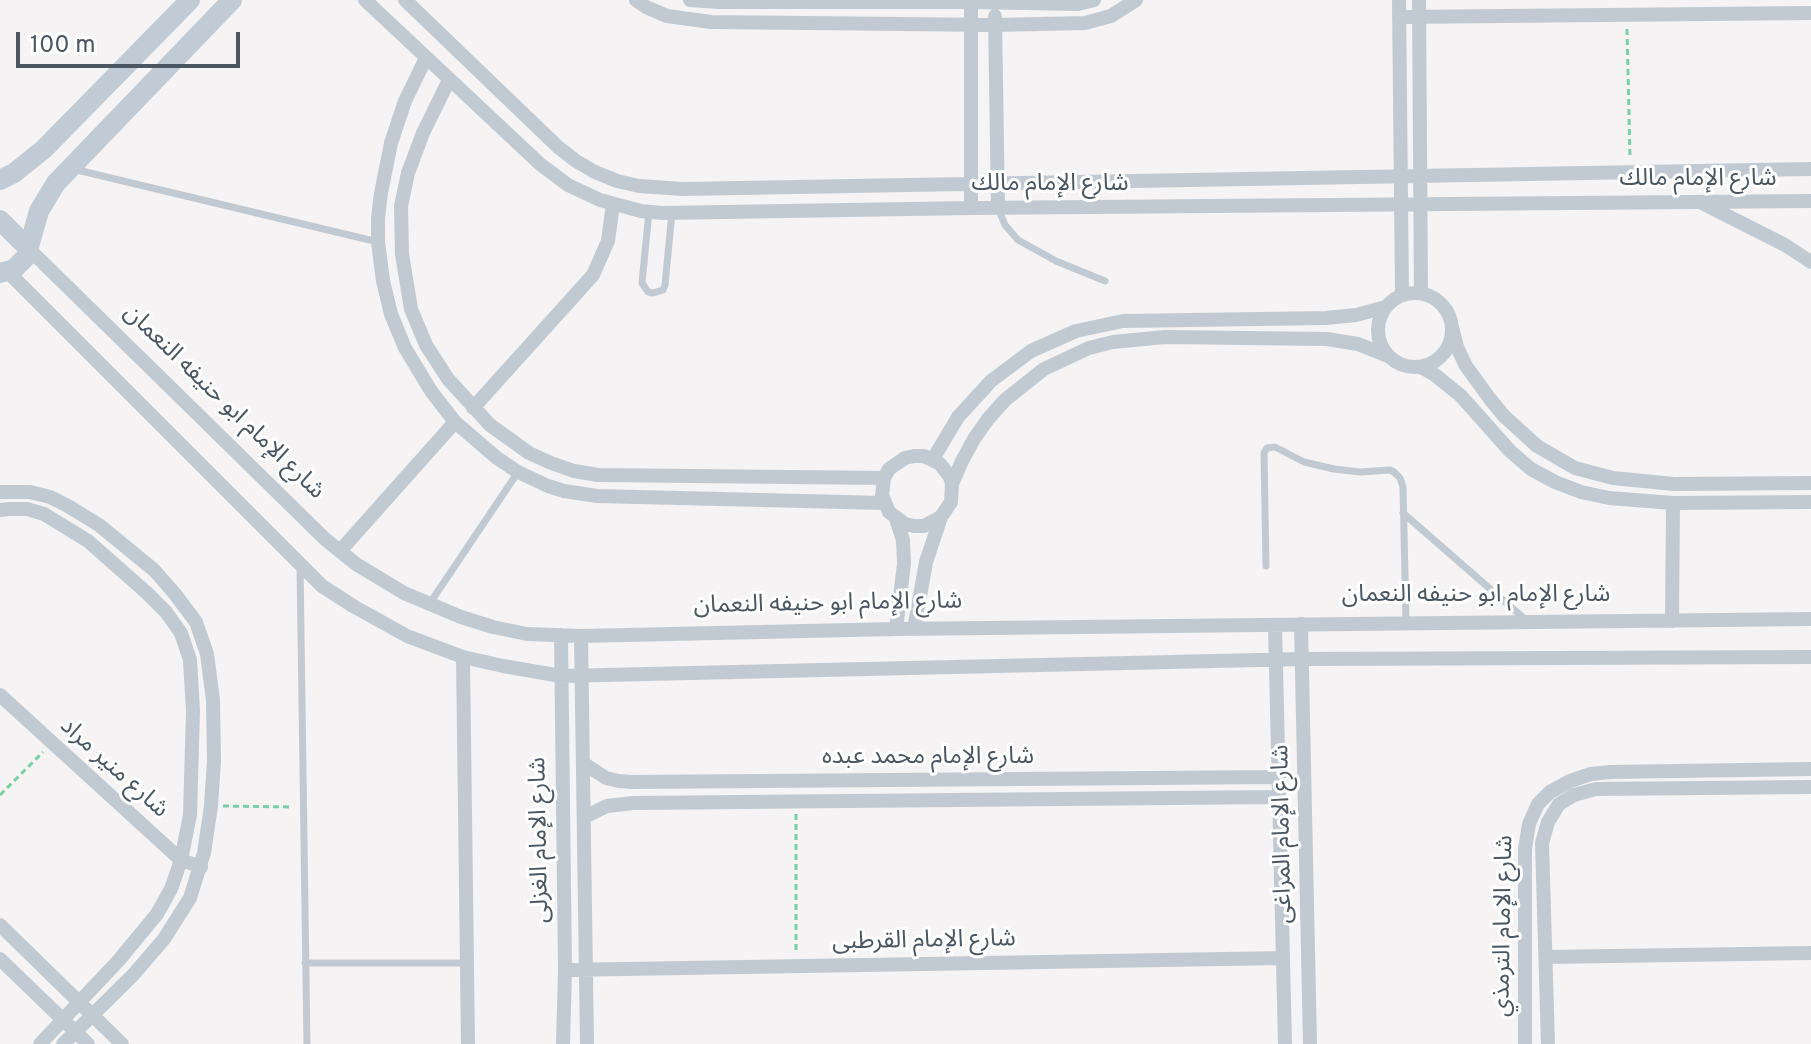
<!DOCTYPE html>
<html>
<head>
<meta charset="utf-8">
<style>
  body { margin:0 }
  #map { position:relative; width:1811px; height:1044px; overflow:hidden; background:#f5f3f3; font-family:Overpass,sans-serif }
  canvas { display:block }
  .scale { position:absolute; left:16px; top:32px; width:224px; height:36px; box-sizing:border-box; border:4px solid #4a5661; border-top:0; padding-left:10px; font-size:24px; line-height:28px; white-space:nowrap; color:#4a5661; -webkit-text-stroke:6px #fff; paint-order:stroke }
</style>
</head>
<body>
<div id="map">
<canvas width="1811" height="1044"></canvas>
<div class="scale">100 m</div>
</div>
<script>
const g = document.querySelector('canvas').getContext('2d');
g.lineJoin = 'round';
const shape = rows => new Path2D(rows.map(r => 'M' + r).join(''));
function strokePath(path, color, width, dash) { g.strokeStyle = color; g.lineWidth = width; g.lineCap = dash ? 'butt' : 'round'; g.setLineDash(dash || []); g.stroke(path); }
function write(font, color, halo, rows, align = 'center') {
  g.font = font + ' Overpass,"Noto Sans Arabic",sans-serif'; g.lineWidth = 6; g.setLineDash([]); g.textBaseline = 'middle'; g.strokeStyle = halo; g.fillStyle = color; for (const [text, x, y, turn = 0] of rows) {
    g.save(); g.translate(x, y); g.rotate((+turn || 0) * Math.PI / 180); g.textAlign = isNaN(turn) ? turn : align; if (halo) g.strokeText(text, 0, 0); g.fillText(text, 0, 0); g.restore();
  }
}
strokePath(shape([
  [1627,29,1630,157],
  [0,795,43,752],
  [223,806,292,807],
  [796,814,796,951]
]), '#7ad0a6', 3, [6, 4]);
strokePath(shape([
  [73,169,378,242],
  [998,208,1005,225,1018,240,1056,261,1105,281],
  [649,211,642,283,648,292,653,293,663,290,665,285,672,212],
  [1403,513,1527,621],
  [300,566,307,1044],
  [1266,566,1264,453,1267,448,1275,447,1304,462,1334,469,1360,472,1390,470,1394,472,1400,478,1403,487,1406,622],
  [430,603,518,472],
  [305,963,467,963]
]), '#c1cad2', 7);
strokePath(shape([
  [365,0,540,164,568,185,600,200,641,211,662,213,971,208,1811,201],
  [405,0,558,147,576,161,595,172,617,181,639,186,683,189,1811,169],
  [636,0,646,7,667,16,711,22,995,25,1085,23,1111,16,1136,0],
  [690,0,718,2,971,2,1078,4,1094,0],
  [971,0,971,208],
  [1399,0,1402,295],
  [1419,0,1421,293],
  [995,16,998,208],
  [1399,17,1811,13],
  [426,58,405,101,391,143,381,193,378,218,378,242,383,281,391,314,405,348,431,391,455,422,497,458,518,472,548,486,564,491,597,496,884,503],
  [449,80,423,133,408,173,401,206,402,254,411,309,426,345,448,379,490,425,529,453,551,463,574,471,598,475,884,478],
  [1702,203,1785,245,1811,262],
  [29,249,325,539,356,564,404,593,461,617,493,627,527,634,581,636,896,629,1811,619],
  [7,271,322,586,353,606,407,636,463,657,503,666,561,676,1302,659,1811,657],
  '1378 330a37 37 0 1 1 74 0a37 37 0 1 1-74 0Z',
  [1452,327,1457,347,1466,366,1490,399,1504,416,1537,446,1575,468,1613,478,1674,484,1811,483],
  [1421,367,1435,375,1461,396,1510,451,1531,469,1555,482,1581,492,1609,498,1673,503,1811,502],
  [473,408,593,275,608,241,613,204],
  [933,459,958,417,991,381,1031,351,1076,331,1123,321,1326,318,1356,315,1386,307],
  [952,484,950,477,940,464,924,456,914,456,905,458,889,469,884,478,882,495,889,512,905,524,914,526,924,526,941,517,951,502,952,484,962,461,974,439,988,419,1005,400,1044,369,1089,348,1113,342,1165,337,1327,339,1358,344,1388,356],
  [0,492,30,492,50,497,68,506,99,525,154,570,175,594,196,622,207,654,213,700,214,761,211,806,204,853,190,898,164,939,133,975,63,1044],
  [0,510,9,509,27,509,44,514,88,541,147,593,166,612,181,633,190,660,193,711,190,815,181,860,171,889,157,914,119,960,40,1044],
  [340,551,455,422],
  [1672,621,1673,503],
  [1301,624,1310,1044],
  [1275,625,1285,1044],
  [896,629,904,564,903,540,896,519],
  [914,629,926,562,941,517],
  [561,635,565,970,563,1044],
  [581,636,587,1044],
  [463,657,468,1044],
  [0,695,181,860,201,867],
  [583,763,606,778,619,781,632,782,1279,777],
  [584,817,607,806,633,803,1279,797],
  [0,925,122,1044],
  [1546,957,1811,953],
  [0,959,88,1044],
  [565,970,1283,958],
  [1525,1044,1525,849,1529,824,1538,804,1550,792,1570,781,1591,774,1610,772,1811,769],
  [1548,1044,1542,843,1548,822,1559,804,1574,795,1596,789,1811,787]
]), '#c1cad2', 14);
strokePath(shape([
  [0,180,14,173,44,149,190,0],
  [0,220,29,249],
  [0,273,14,269,26,257,39,211,56,183,232,0]
]), '#c1cbd6', 20);
write('24px', '#4a5661', '#fff', [
  ["شارع الإمام مالك",1698,180],
  ["شارع الإمام مالك",1050,185],
  ["شارع الإمام ابو حنيفه النعمان",223,403,44],
  ["شارع الإمام ابو حنيفه النعمان",1476,596],
  ["شارع الإمام ابو حنيفه النعمان",828,605,-1],
  ["شارع الإمام محمد عبده",928,758],
  ["شارع منير مراد",113,769,42],
  ["شارع الإمام المراغى",1284,834,-91],
  ["شارع الإمام الغزلى",541,840,-91],
  ["شارع الإمام الترمذي",1505,926,-89],
  ["شارع الإمام القرطبى",924,942,-1]
]);
</script>
</body>
</html>
